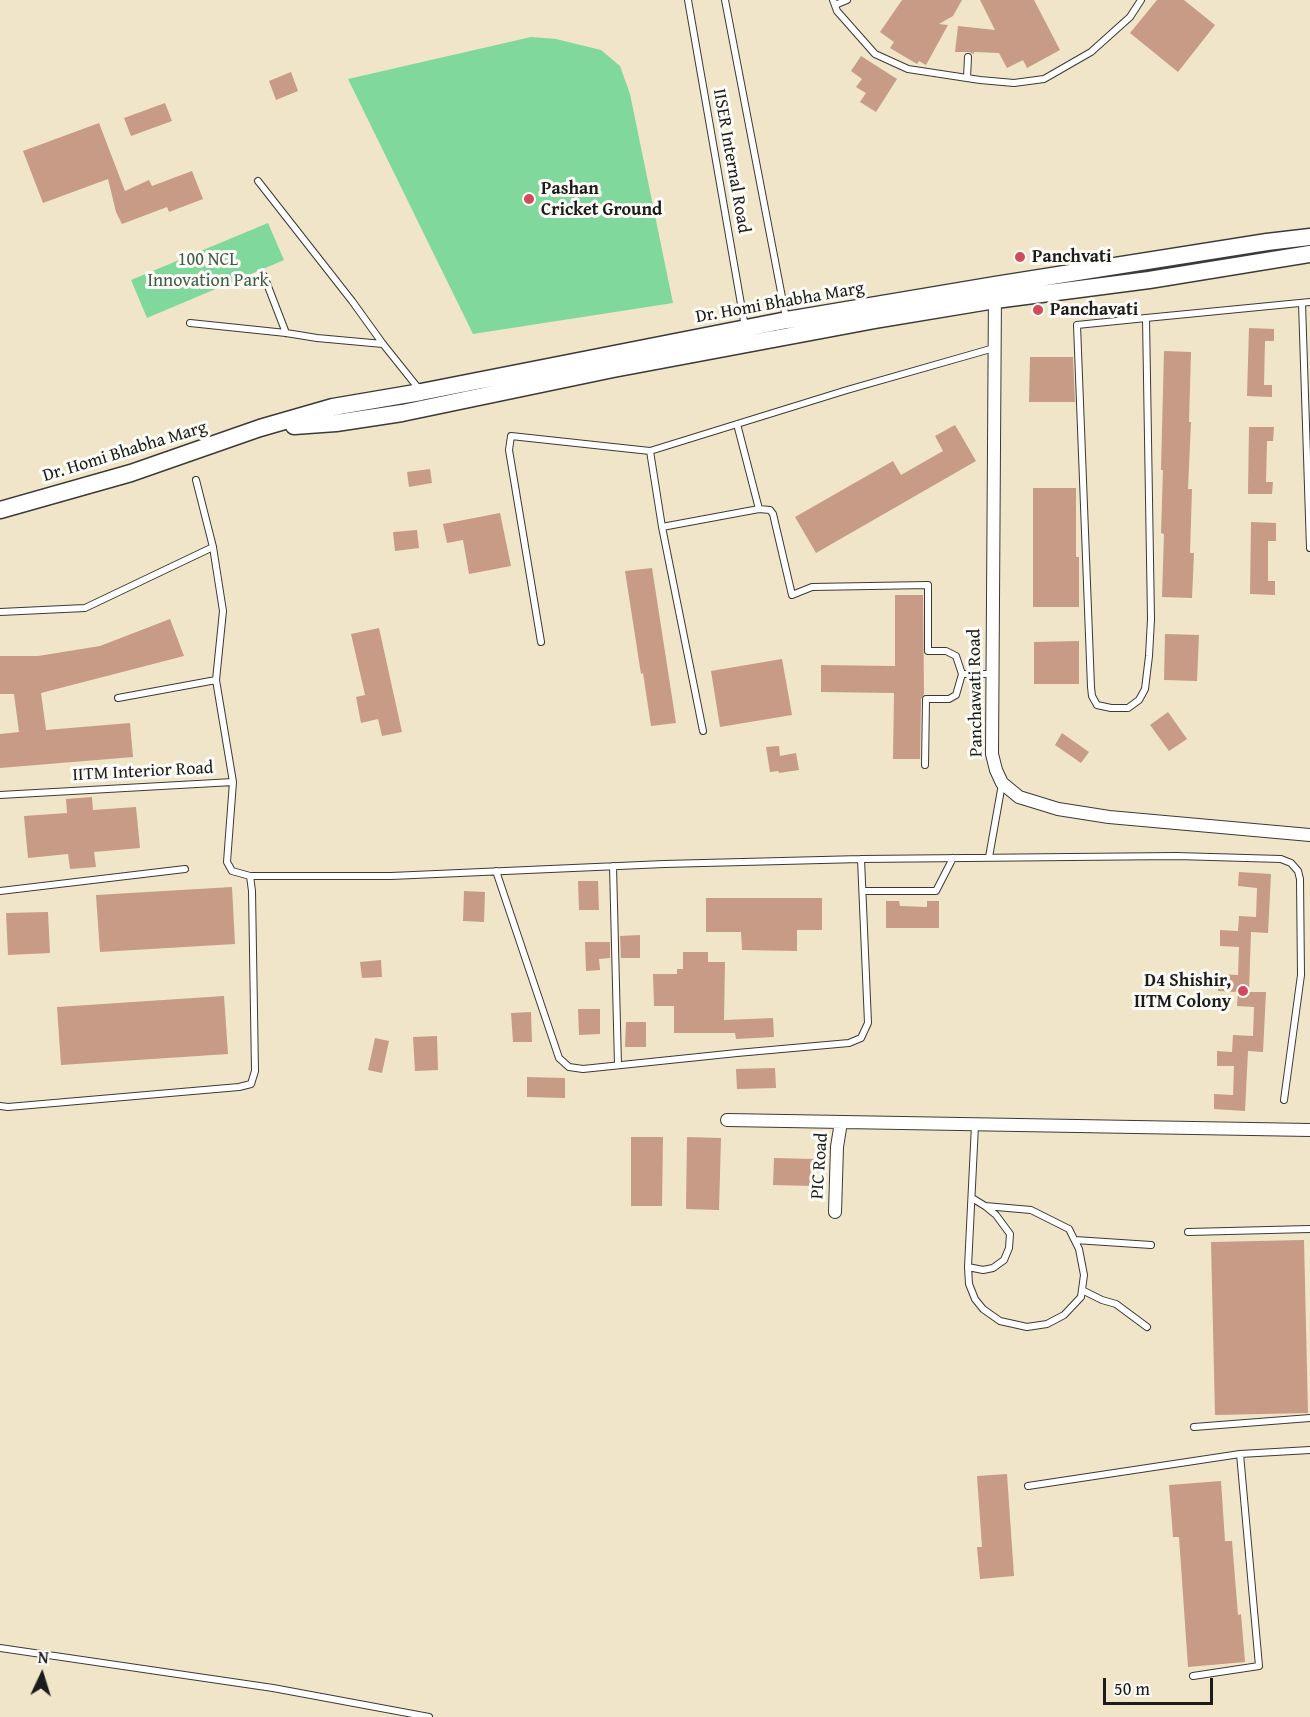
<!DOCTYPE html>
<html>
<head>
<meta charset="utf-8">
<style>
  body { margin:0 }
  #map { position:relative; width:1310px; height:1717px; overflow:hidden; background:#f0e5c9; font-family:"Gentium Book Plus",serif }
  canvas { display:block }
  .north { position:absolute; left:12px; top:1645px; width:60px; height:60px; -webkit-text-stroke:4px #fdfcf7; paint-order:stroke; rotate:4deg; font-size:16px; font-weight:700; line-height:24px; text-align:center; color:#1c1c1c }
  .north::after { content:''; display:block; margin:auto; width:21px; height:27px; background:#1c1c1c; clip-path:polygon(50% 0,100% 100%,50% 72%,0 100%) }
  .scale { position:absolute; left:1103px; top:1678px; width:110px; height:27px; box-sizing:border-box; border:3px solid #1c1c1c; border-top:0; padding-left:8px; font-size:18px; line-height:21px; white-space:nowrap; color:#1c1c1c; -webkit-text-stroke:4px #fdfcf7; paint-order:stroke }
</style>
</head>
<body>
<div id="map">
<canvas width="1310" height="1717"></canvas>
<div class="north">N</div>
<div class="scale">50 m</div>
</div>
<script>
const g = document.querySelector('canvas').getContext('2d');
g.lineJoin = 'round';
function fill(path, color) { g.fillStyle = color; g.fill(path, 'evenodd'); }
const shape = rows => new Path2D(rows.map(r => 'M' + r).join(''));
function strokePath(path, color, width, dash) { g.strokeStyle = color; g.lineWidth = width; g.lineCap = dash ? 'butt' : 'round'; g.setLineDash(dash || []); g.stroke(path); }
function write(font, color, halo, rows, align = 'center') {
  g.font = font + ' "Gentium Book Plus",serif'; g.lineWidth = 6; g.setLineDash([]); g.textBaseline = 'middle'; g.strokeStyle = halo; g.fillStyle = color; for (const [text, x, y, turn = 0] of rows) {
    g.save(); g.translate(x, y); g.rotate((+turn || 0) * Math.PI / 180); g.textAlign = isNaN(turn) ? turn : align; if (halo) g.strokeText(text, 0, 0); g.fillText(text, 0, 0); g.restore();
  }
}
fill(shape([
  [531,37,556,39,601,50,620,66,630,94,673,303,473,334,348,79],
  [268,223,284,260,147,318,131,280]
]), '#80d89d');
fill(shape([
  [902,0,962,0,953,16,939,24,948,25,926,65,919,61,917,64,890,48,894,42,880,32],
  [980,0,1034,0,1060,50,1027,68,1023,60,1007,68,999,53,974,52,974,54,969,52,955,52,958,26,995,30],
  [1157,0,1184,0,1215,25,1178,72,1130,33],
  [861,56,897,79,876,112,860,102,866,93,856,87,862,79,851,71],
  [291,72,298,91,276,100,269,81],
  [165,103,172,121,131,136,124,118],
  [99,123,125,191,149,180,152,186,192,171,203,199,169,212,167,207,122,224,116,212,108,179,43,203,23,151],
  [1249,328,1274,329,1274,341,1265,341,1264,385,1272,385,1272,397,1247,396],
  [1164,351,1191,352,1189,422,1191,422,1188,489,1192,489,1190,553,1194,553,1192,598,1162,597,1164,534,1161,533,1163,470,1161,470],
  [1030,357,1073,357,1075,402,1029,402],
  [955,425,976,461,816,553,795,517,893,461,901,475,943,451,935,436],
  [1249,427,1274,427,1273,441,1267,441,1266,482,1273,482,1272,494,1248,494],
  [430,469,432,483,409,487,407,472],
  [1033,488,1076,488,1076,557,1079,557,1079,607,1033,607],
  [500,513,511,566,469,574,463,540,447,543,443,524],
  [1251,522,1276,523,1276,541,1268,541,1268,581,1275,581,1275,595,1250,594],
  [417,530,419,548,395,551,393,532],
  [652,568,676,723,651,726,643,673,641,674,625,571],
  [895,595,923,595,924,694,921,699,920,759,893,759,894,693,821,692,821,665,895,666],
  [170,619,184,656,41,693,46,730,130,723,133,757,0,768,0,734,19,732,14,694,0,694,0,656,38,656,100,646],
  [379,628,402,732,382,736,378,719,361,723,356,697,365,695,351,634],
  [1165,634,1199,635,1197,681,1164,680],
  [1079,641,1079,684,1034,684,1034,642],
  [782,659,792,715,720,727,711,671],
  [1168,712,1187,739,1169,751,1150,725],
  [1062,733,1089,752,1081,763,1055,745],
  [779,746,780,756,796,753,799,770,779,773,778,771,770,772,766,747],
  [92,797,93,810,136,807,140,848,94,852,96,867,70,869,68,854,28,858,24,816,67,813,66,799],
  [1239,872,1271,874,1268,933,1251,932,1249,992,1266,992,1263,1052,1248,1051,1245,1111,1214,1109,1214,1094,1233,1095,1234,1066,1217,1066,1217,1051,1232,1052,1233,1035,1253,1036,1254,1007,1237,1006,1238,992,1218,991,1219,974,1238,975,1239,947,1220,946,1220,930,1238,931,1239,916,1256,917,1257,888,1238,886],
  [578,881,598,881,599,910,579,910],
  [232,887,235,944,100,952,96,895],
  [464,891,485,892,484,922,463,921],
  [706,898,822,898,822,930,797,930,797,951,742,950,741,932,706,932],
  [886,901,899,901,900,906,927,907,927,901,939,901,939,928,886,928],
  [48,912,50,953,8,955,6,913],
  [640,935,640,958,621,958,620,936],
  [585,942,610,942,610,958,599,959,600,970,586,971],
  [683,952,708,952,708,962,725,962,724,1020,773,1018,774,1037,736,1039,735,1033,674,1033,674,1006,654,1006,653,974,677,974,677,969,683,969],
  [381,960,382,977,362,978,360,962],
  [224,996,228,1054,61,1065,57,1007],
  [578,1009,600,1009,600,1034,579,1035],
  [531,1012,532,1042,513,1042,511,1013],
  [626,1022,646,1022,646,1047,625,1047],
  [437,1036,438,1070,415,1071,413,1037],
  [375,1038,389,1041,382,1073,368,1070],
  [775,1068,776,1088,737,1089,736,1069],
  [527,1077,565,1078,565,1098,527,1097],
  [631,1137,663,1137,662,1206,631,1206],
  [687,1137,721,1138,719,1210,686,1209],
  [774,1158,814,1159,813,1186,773,1185],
  [1304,1240,1308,1413,1215,1415,1211,1242],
  [1007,1474,1014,1576,980,1579,977,1547,982,1547,977,1476],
  [1221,1481,1225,1541,1232,1541,1238,1615,1241,1614,1245,1662,1188,1667,1179,1537,1173,1537,1169,1485]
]), '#c79b85');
const lane = shape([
  [688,0,745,327],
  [725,0,786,318],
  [833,0,837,11,875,54,908,69,980,80,1014,83,1044,79,1091,52,1130,17,1141,0],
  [835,5,847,0],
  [967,78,968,57],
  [258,181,352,301,383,344,419,389],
  [264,276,286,333],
  [1302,303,1310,548],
  [1146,318,1151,619,1149,656,1145,689,1139,700,1128,708,1111,708,1097,705,1092,696,1091,687,1077,325,1146,318,1310,302],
  [190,323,286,333,317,338,383,344],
  [196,480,213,547,223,611,216,680,233,782],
  [759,509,770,510,773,514,792,595,812,587,928,585,928,651,946,651,956,656,962,674,956,695,949,699,926,699,925,765],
  [662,527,759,509,737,424],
  [0,612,85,608,213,547],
  [541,642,509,450,511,436,650,451],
  [962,674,992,674],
  [118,698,216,680],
  [703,731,662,527,650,451,847,390,994,348],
  [0,795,233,782,227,862,232,871,250,876,391,876,664,864,861,859,1176,856,1281,859,1291,863,1298,871,1300,879,1301,975,1284,1100],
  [989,857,1002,784],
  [613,866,618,1065],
  [496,871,559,1058,569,1067,583,1069,737,1053,849,1043,861,1038,868,1023,861,859],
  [0,891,185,869],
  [863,891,936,891,953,858],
  [0,1106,8,1107,239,1087,251,1084,255,1071,252,891,250,876],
  [972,1198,985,1206,1031,1210,1069,1229,1079,1249,1084,1275,1081,1297,1064,1315,1047,1324,1027,1327,1000,1321,983,1309,975,1299,969,1284,968,1267,975,1125],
  [1188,1232,1310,1229],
  [1075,1240,1151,1245],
  [968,1267,983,1270,993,1268,1004,1260,1009,1248,1010,1234,996,1215,985,1206],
  [1082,1290,1102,1300,1116,1304,1147,1327],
  [1194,1427,1310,1418],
  [1028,1486,1240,1454],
  [0,1648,273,1688,429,1717],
  [1193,1676,1259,1666,1240,1454,1310,1450]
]);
const street = shape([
  [995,292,992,754,996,770,1002,783,1019,797,1058,809,1109,817,1310,835],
  [727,1120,1310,1130],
  [835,1212,837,1147,841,1122]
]);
const secondary = shape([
  [294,426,336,423,402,413,613,369,875,320,995,300,1149,280,1310,254],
  [0,510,131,473,260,428,333,407,421,392,787,320,995,285,1267,242,1310,237]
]);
strokePath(lane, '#3c3a36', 8);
strokePath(street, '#3c3a36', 14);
strokePath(secondary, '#3c3a36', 19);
strokePath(lane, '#fff', 6);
strokePath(street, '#fff', 12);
strokePath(secondary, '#fff', 16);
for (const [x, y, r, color] of [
  [529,199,6,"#d1495b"],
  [1020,257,6,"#d1495b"],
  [1038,310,6,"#d1495b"],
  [1243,991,6,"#d1495b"]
]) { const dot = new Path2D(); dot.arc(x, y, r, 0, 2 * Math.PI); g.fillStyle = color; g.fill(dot); strokePath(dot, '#fdfcf7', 2); }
write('18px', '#1c1c1c', '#fdfcf7', [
  ["IISER Internal Road",731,161,80],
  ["Dr. Homi Bhabha Marg",780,303,-10],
  ["Dr. Homi Bhabha Marg",125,452,-17],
  ["Panchawati Road",976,693,-91],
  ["IITM Interior Road",143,772,-3],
  ["PIC Road",820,1166,-86]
]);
write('bold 18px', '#1c1c1c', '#fdfcf7', [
  ["Pashan",541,189],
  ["Cricket Ground",541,210],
  ["Panchvati",1032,257],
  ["Panchavati",1050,310],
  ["D4 Shishir,",1231,981,"right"],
  ["IITM Colony",1231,1002,"right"]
], 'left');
write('18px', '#3f5e49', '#fdfcf7', [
  ["100 NCL",208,260],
  ["Innovation Park",208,281]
]);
</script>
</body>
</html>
